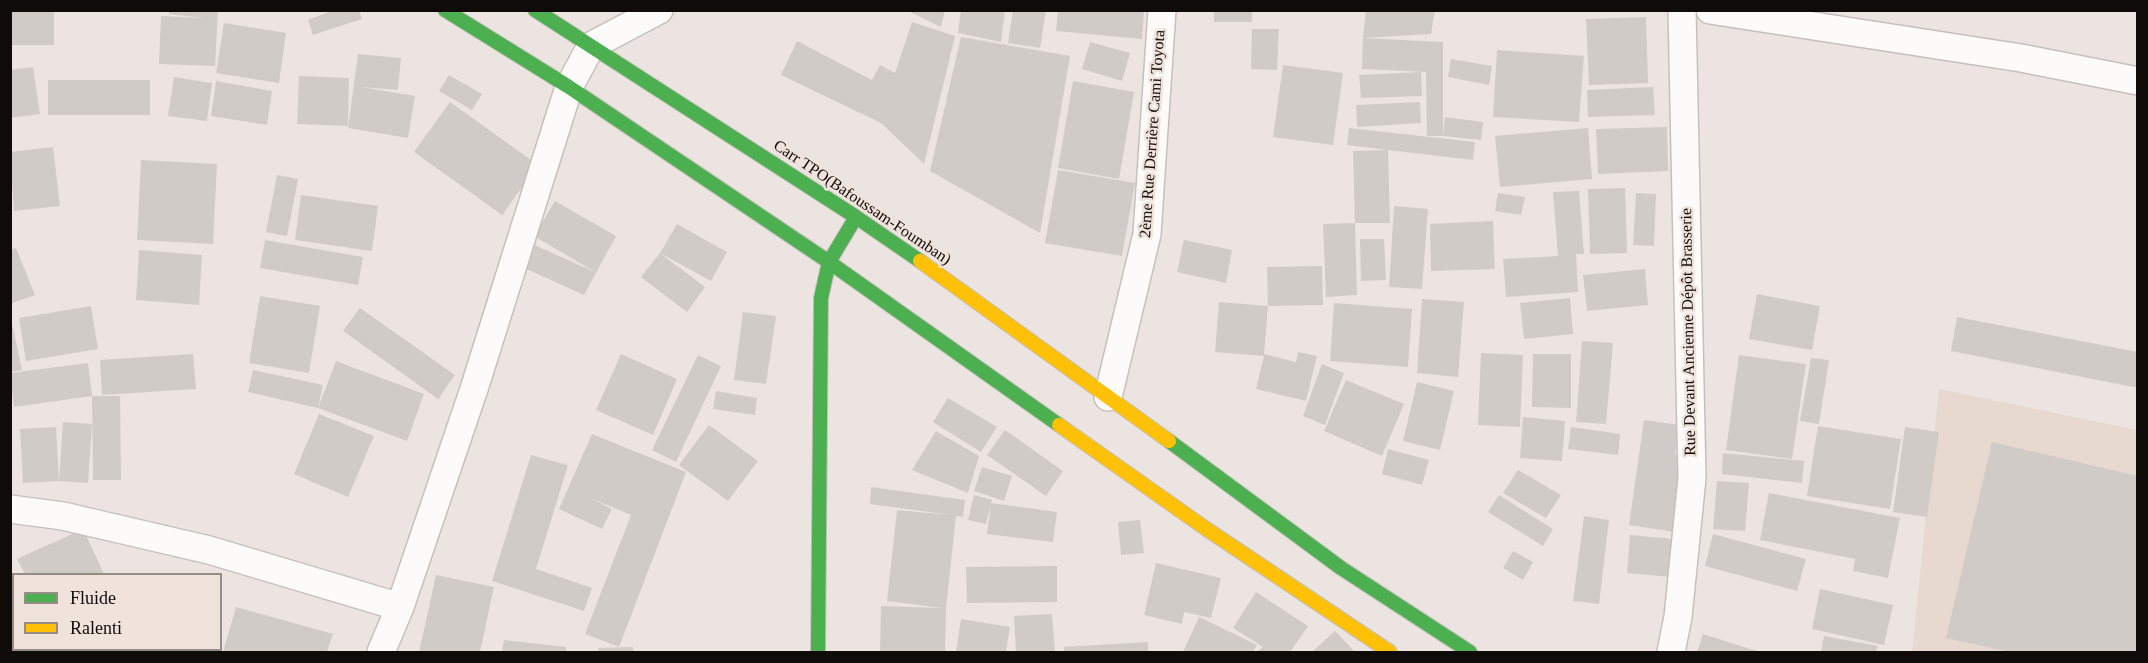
<!DOCTYPE html>
<html>
<head>
<meta charset="utf-8">
<style>
  body { margin:0 }
  #map { position:relative; width:2148px; height:663px; overflow:hidden; background:#ece4e0; font-family:Georgia,serif }
  canvas { display:block }
  .frame { position:absolute; inset:0; border:12px solid #0f0b09; pointer-events:none }
  .legend { position:absolute; left:12px; top:573px; width:210px; height:78px; box-sizing:border-box; background:#f0e3dc; border:2px solid #968d88; margin:0; padding:8px 10px; list-style:none; font-size:18px; color:#0f0b09 }
  .legend li { display:flex; align-items:center; gap:12px; height:30px }
  .legend b { width:30px; border:2px solid #968d88 }
</style>
</head>
<body>
<div id="map">
<canvas width="2148" height="663"></canvas>
<div class="frame"></div>
<ul class="legend">
<li><b style="height:8px;background:#4caf50"></b>Fluide</li>
<li><b style="height:8px;background:#ffc107"></b>Ralenti</li>
</ul>
</div>
<script>
const g = document.querySelector('canvas').getContext('2d');
g.lineJoin = 'round';
function fill(path, color) { g.fillStyle = color; g.fill(path, 'evenodd'); }
const shape = rows => new Path2D(rows.map(r => 'M' + r).join(''));
function strokePath(path, color, width, dash) { g.strokeStyle = color; g.lineWidth = width; g.lineCap = dash ? 'butt' : 'round'; g.setLineDash(dash || []); g.stroke(path); }
function write(font, color, halo, rows, align = 'center') {
  g.font = font + ' Georgia,serif'; g.lineWidth = 5; g.setLineDash([]); g.textBaseline = 'middle'; g.strokeStyle = halo; g.fillStyle = color; for (const [text, x, y, turn = 0] of rows) {
    g.save(); g.translate(x, y); g.rotate((+turn || 0) * Math.PI / 180); g.textAlign = isNaN(turn) ? turn : align; if (halo) g.strokeText(text, 0, 0); g.fillText(text, 0, 0); g.restore();
  }
}
fill(shape([
  [1939,389,2137,430,2137,652,1912,652]
]), '#e7d8d0');
fill(shape([
  [10,10,54,10,54,45,10,45],
  [170,10,218,10,215,66,159,64,161,16,204,18,169,14],
  [334,10,359,10,362,19,313,35,308,20],
  [906,10,945,10,941,27],
  [961,10,1005,10,1001,42,958,33],
  [1013,10,1046,10,1040,48,1008,43],
  [1058,10,1144,10,1142,39,1056,31],
  [1214,10,1252,10,1252,22,1214,22],
  [1366,10,1435,10,1431,34,1363,38],
  [1646,17,1648,83,1589,85,1586,19],
  [912,22,955,36,924,164,881,123,781,75,797,41,872,80,880,65,895,73],
  [224,23,286,33,279,83,216,73],
  [1252,29,1279,29,1277,70,1251,69],
  [961,37,1070,56,1040,233,930,171],
  [1363,38,1443,42,1443,136,1427,136,1426,72,1362,69],
  [1090,42,1130,53,1122,81,1082,69],
  [1497,50,1584,56,1579,122,1493,117],
  [358,54,401,58,398,90,361,87,415,96,408,138,348,128],
  [1451,59,1492,66,1489,85,1448,77],
  [1283,65,1343,73,1333,145,1273,137],
  [33,67,40,114,10,118,10,70],
  [1421,72,1422,96,1361,98,1359,75],
  [449,75,482,94,472,110,439,91],
  [299,76,349,78,348,126,297,124],
  [174,77,212,83,207,121,168,116],
  [48,80,150,80,150,115,48,115],
  [216,81,272,91,267,125,211,116],
  [1073,81,1134,92,1119,179,1058,168],
  [1653,87,1655,115,1588,117,1587,90],
  [450,102,538,165,502,215,414,152],
  [1420,102,1421,123,1357,127,1356,105],
  [1445,117,1483,122,1481,140,1443,136],
  [1667,127,1668,171,1598,174,1596,129],
  [1349,128,1475,142,1473,160,1388,150,1390,223,1355,223,1353,151,1388,150,1347,145],
  [1588,128,1592,179,1500,187,1495,136],
  [53,147,60,206,14,211,10,152],
  [141,160,217,164,213,244,137,240],
  [1058,170,1135,183,1122,256,1045,243],
  [277,175,298,179,287,236,266,232],
  [1625,188,1627,253,1590,254,1588,189],
  [1579,191,1584,254,1576,254,1578,292,1506,297,1503,259,1558,256,1553,192],
  [1498,193,1525,197,1521,215,1495,211],
  [1636,193,1656,194,1654,246,1633,245],
  [301,195,378,206,372,251,295,240],
  [555,201,616,236,584,295,520,266,530,243,595,272,534,236],
  [1394,206,1428,209,1422,289,1389,287],
  [1493,221,1495,269,1431,271,1430,224],
  [1355,223,1357,295,1326,297,1323,224],
  [677,224,727,252,711,281,660,253,705,287,687,312,641,277,660,253],
  [1360,239,1384,239,1386,280,1361,281],
  [265,240,363,257,358,285,260,268],
  [1184,240,1232,250,1226,283,1177,272],
  [16,248,35,295,10,304,10,250],
  [139,250,202,255,199,305,136,300],
  [1322,266,1323,305,1268,306,1267,267],
  [1645,269,1648,305,1587,311,1583,275],
  [1757,294,1820,306,1812,350,1749,339],
  [260,296,320,306,309,373,249,363],
  [1570,298,1573,334,1524,339,1520,303],
  [1422,299,1464,302,1458,377,1417,373],
  [1219,302,1268,306,1264,354,1296,362,1298,352,1317,356,1306,401,1256,389,1264,356,1215,352],
  [1334,303,1412,309,1408,367,1330,361],
  [91,306,98,349,26,361,19,318],
  [360,308,455,375,438,399,343,331],
  [743,312,776,316,766,384,734,380],
  [10,314,22,370,10,372],
  [1957,317,2138,352,2138,388,1951,351],
  [1582,341,1613,343,1606,424,1576,422],
  [1481,353,1523,355,1520,427,1478,425],
  [193,354,196,389,102,395,100,360],
  [621,354,677,379,653,435,596,410],
  [1533,354,1571,354,1571,408,1532,407],
  [698,355,721,366,676,462,652,450],
  [1739,355,1806,364,1792,459,1726,450],
  [1811,358,1829,360,1819,424,1800,421],
  [336,361,424,394,407,441,318,408],
  [88,363,92,396,14,407,10,373],
  [1322,364,1344,373,1325,425,1303,416],
  [253,370,323,385,318,408,248,392],
  [1346,380,1404,404,1382,456,1324,431],
  [1417,382,1454,391,1440,450,1403,441],
  [716,391,757,398,755,415,713,409],
  [92,396,120,396,121,480,93,480],
  [948,398,997,427,981,452,933,422],
  [319,414,374,436,348,497,294,474],
  [1523,417,1565,421,1562,461,1520,458],
  [1644,420,1680,425,1675,455,1685,456,1674,532,1629,525],
  [63,422,92,424,88,483,59,481],
  [709,425,758,461,728,501,679,465],
  [1818,426,1901,439,1890,509,1807,496],
  [56,427,59,481,23,483,20,429],
  [1571,427,1620,434,1618,455,1568,449],
  [1905,427,1939,432,1927,517,1893,512],
  [1005,430,1063,471,1046,496,987,455],
  [936,431,979,456,968,493,912,470],
  [592,434,686,472,619,647,585,634,631,515,590,498,612,509,602,529,559,509],
  [1992,442,2138,476,2138,652,2010,652,1946,638],
  [1388,449,1429,460,1422,485,1382,474],
  [1723,453,1804,461,1802,483,1722,474],
  [531,455,568,465,536,569,592,588,584,611,492,581],
  [982,467,1012,476,1004,501,974,491],
  [1518,470,1561,495,1546,518,1503,493],
  [1717,481,1749,483,1745,531,1713,529],
  [871,487,965,500,963,517,956,516,946,608,945,652,880,652,881,606,942,608,887,601,897,510,951,515,870,504],
  [1769,493,1900,518,1888,578,1853,571,1855,559,1760,540],
  [974,495,992,500,986,524,968,520],
  [1499,495,1553,529,1543,546,1488,512],
  [991,503,1057,512,1053,542,987,534],
  [1584,516,1609,520,1599,604,1573,601],
  [1140,520,1144,553,1121,555,1118,522],
  [83,529,104,574,25,574,17,559],
  [1713,534,1806,559,1797,591,1705,566],
  [1630,535,1675,539,1671,577,1627,573],
  [1513,551,1533,562,1523,580,1503,568],
  [1156,563,1221,578,1211,618,1184,612,1182,624,1144,615],
  [1057,566,1057,602,967,603,966,567],
  [436,575,494,587,480,652,419,652],
  [1820,589,1893,605,1884,645,1812,629],
  [1256,592,1308,626,1290,652,1257,652,1263,647,1233,628],
  [236,607,333,634,327,652,223,652],
  [1052,614,1055,652,1016,652,1014,616],
  [1199,617,1257,645,1253,652,1183,652],
  [961,619,1010,627,1006,652,956,652],
  [1335,631,1355,652,1312,652],
  [1703,634,1760,652,1697,652],
  [1824,636,1878,646,1876,652,1821,652],
  [504,640,566,647,566,652,502,652],
  [1148,642,1148,652,1064,652,1064,647],
  [633,647,633,652,599,652,598,648],
  [73,650,117,650,117,652,73,652],
  [126,650,204,650,211,652,125,652]
]), '#d1cbc8');
const street = shape([
  [1710,10,2021,58,2138,81],
  [1108,397,1147,234,1162,10],
  [10,509,63,516,209,550,400,607],
  [381,652,400,607,474,389,569,87,591,46,659,10],
  [1671,652,1678,617,1692,478,1682,10]
]);
const fast = shape([
  [445,10,569,87,829,262,1059,425],
  [535,10,856,217,920,261],
  [1169,441,1341,568,1470,652],
  [818,652,821,298,829,262,856,217]
]);
const slow = shape([
  [920,261,1169,441],
  [1059,425,1205,528,1390,652]
]);
strokePath(street, '#c6c0bd', 30);
strokePath(fast, '#c6c0bd', 16);
strokePath(slow, '#c6c0bd', 16);
strokePath(street, '#fcfbfa', 27);
strokePath(fast, '#4caf50', 14);
strokePath(slow, '#ffc107', 14);
write('16px', '#0f0b09', '#f0e3dc', [
  ["2ème Rue Derrière Cami Toyota",1153,134,-86],
  ["Carr TPO(Bafoussam-Foumban)",862,203,34],
  ["Rue Devant Ancienne Dépôt Brasserie",1689,332,-91]
]);
</script>
</body>
</html>
